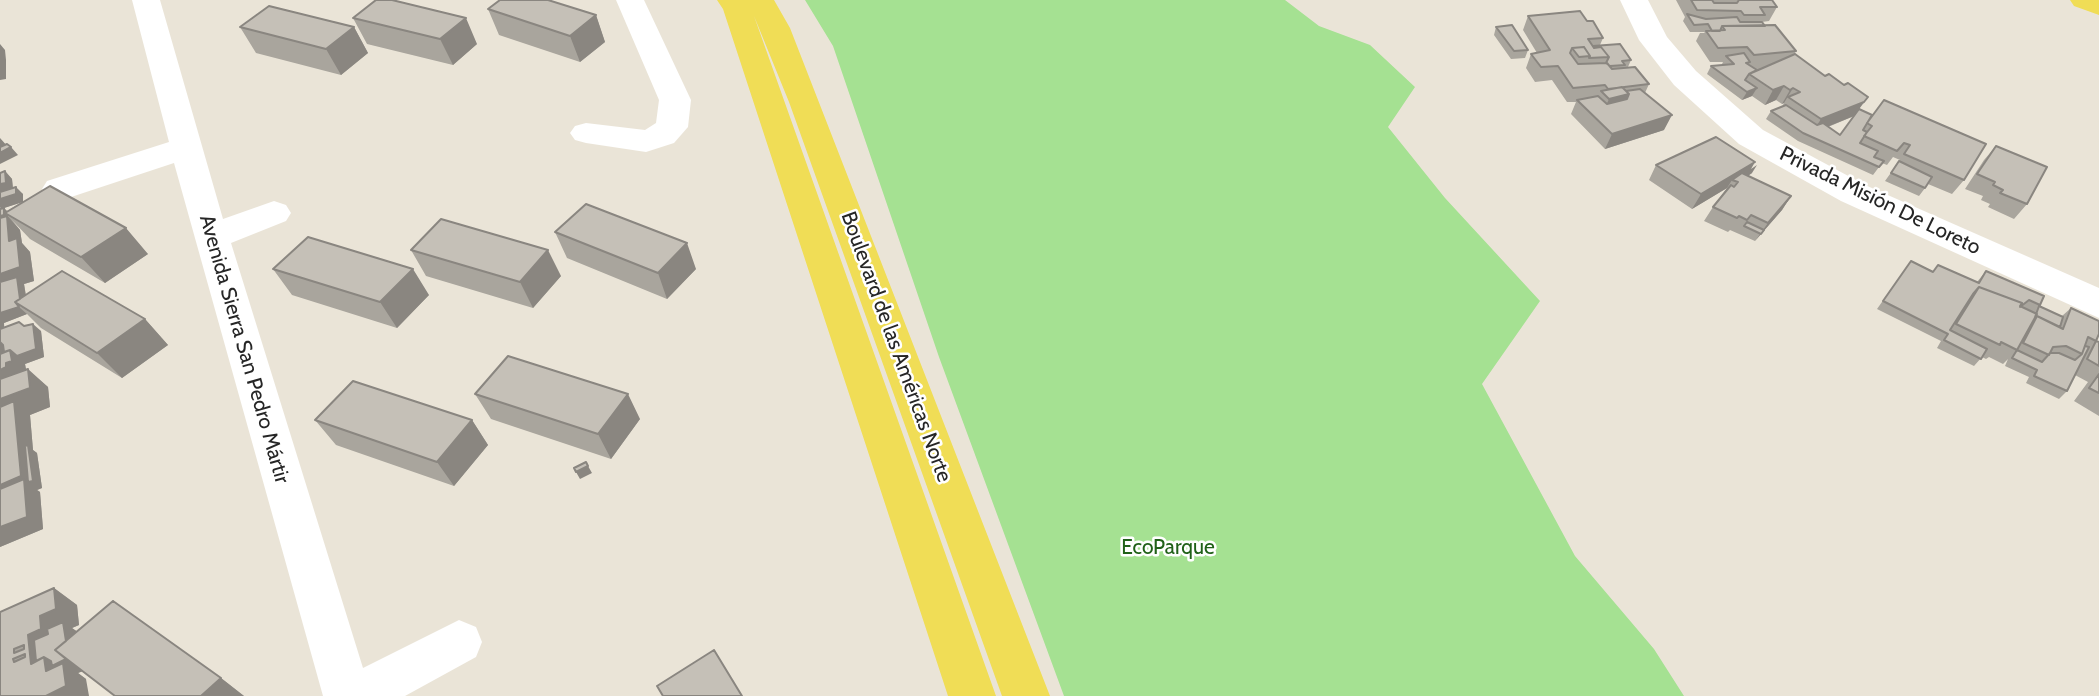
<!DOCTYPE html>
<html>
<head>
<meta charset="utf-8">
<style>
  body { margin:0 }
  canvas { display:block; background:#eae4d7 }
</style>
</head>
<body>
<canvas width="2099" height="696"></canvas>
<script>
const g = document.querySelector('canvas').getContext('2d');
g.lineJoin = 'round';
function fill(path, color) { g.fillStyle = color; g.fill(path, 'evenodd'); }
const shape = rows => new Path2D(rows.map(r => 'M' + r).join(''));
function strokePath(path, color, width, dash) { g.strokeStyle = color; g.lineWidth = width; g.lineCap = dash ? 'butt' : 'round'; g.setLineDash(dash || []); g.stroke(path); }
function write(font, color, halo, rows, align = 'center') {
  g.font = font + ' Cabin,sans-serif'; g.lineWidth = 5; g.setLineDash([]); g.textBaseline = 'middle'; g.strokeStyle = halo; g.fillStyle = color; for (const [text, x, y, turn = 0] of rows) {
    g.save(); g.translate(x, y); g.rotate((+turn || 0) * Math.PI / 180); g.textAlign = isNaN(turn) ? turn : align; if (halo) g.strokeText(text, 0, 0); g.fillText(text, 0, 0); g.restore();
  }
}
fill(shape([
  [805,0,1285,0,1319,26,1370,45,1415,87,1388,127,1445,198,1540,301,1482,384,1575,556,1654,649,1684,696,1064,696,939,357,833,46]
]), '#a5e192');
fill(shape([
  [132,0,160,0,223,219,274,201,286,205,291,213,286,221,231,243,363,668,459,620,476,627,482,642,476,657,405,696,323,696,174,163,59,201,47,197,42,189,47,181,169,142,132,0],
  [616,0,644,0,691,100,688,127,674,143,646,152,586,143,575,140,570,133,575,126,586,123,645,130,656,123,659,100,616,0],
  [1620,0,1648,0,1667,37,1696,71,1763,130,1865,185,2099,288,2099,318,1841,201,1739,144,1674,85,1639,40,1620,0]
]), '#fff');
fill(shape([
  [717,0,774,0,790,28,1050,696,1002,696,789,102,754,16,996,696,948,696,723,9,717,0],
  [2070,0,2099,0,2099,15,2074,6,2070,0]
]), '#f0dd56');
fill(shape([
  [1676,0,1772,0,1777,7,1769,21,1762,22,1765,26,1796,51,1795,53,1798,57,1859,110,1863,130,1884,100,1964,180,1952,194,1928,184,1919,196,1885,181,1900,160,1893,157,1887,165,1882,163,1873,175,1798,141,1766,119,1771,111,1782,107,1784,103,1782,104,1776,100,1765,105,1752,96,1742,100,1707,74,1711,66,1723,65,1722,64,1723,62,1710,62,1696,41,1700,33,1705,33,1704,32,1690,32,1683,21,1685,17],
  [1854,116,1840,135,1828,127],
  [488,9,596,15,605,42,580,62,499,35],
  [1528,16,1587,21,1603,38,1600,45,1631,60,1628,67,1649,84,1645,93,1664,130,1605,149,1571,114,1576,102,1567,102,1552,80,1535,82,1526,68,1531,54,1537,53,1523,30],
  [353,18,477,44,453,65,367,44],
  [240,27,354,27,368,53,341,75,256,53],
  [1496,27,1528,50,1525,58,1511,59,1494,35],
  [1996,146,2027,204,2014,219,1988,207,1990,204,1981,200,1983,196,1965,189,1984,160],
  [1656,165,1752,173,1748,176,1791,196,1782,210,1755,241,1730,230,1728,232,1704,221,1713,207,1727,188,1692,209,1649,180],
  [5,171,12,179,13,188,23,194,23,202,148,254,105,283,30,239,12,220,20,230,22,243,30,252,34,281,24,284,26,295,145,319,168,345,122,378,41,328,27,314,4,323,4,327,24,326,41,331,44,357,25,364,26,369,48,387,50,407,30,415,33,450,37,453,42,488,37,490,40,492,43,529,0,547,1,209,0,207,0,173],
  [22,202,7,211,4,208],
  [555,232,696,269,667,299,567,258],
  [411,250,561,276,533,308,426,276],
  [1911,261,1933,271,1938,265,1977,282,1986,271,2040,305,2033,312,2039,306,2062,316,2071,308,2096,341,2099,342,2099,416,2074,401,2088,382,2075,375,2067,391,2059,399,2026,383,2029,377,2005,366,2008,359,2003,364,1989,357,1986,359,1982,357,1974,366,1937,348,1941,341,1877,309],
  [273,269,429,295,397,328,292,295],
  [475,394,640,419,611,459,491,419],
  [315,420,472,420,488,445,454,486,336,445],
  [54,588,77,605,79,625,72,628,77,632,221,678,244,696,115,696,82,671,78,673,86,679,0,696,0,612]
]), '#a9a59d');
fill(shape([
  [596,15,605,42,580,62,570,36],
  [466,18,477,44,453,65,440,39],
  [354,27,368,53,341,75,326,49],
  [0,44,5,50,6,60,6,79,0,80],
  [1784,86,1776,100,1765,105,1773,90],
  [1757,88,1752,96,1742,100,1747,92],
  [1793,88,1784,103,1782,104,1790,90],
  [1629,94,1620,114,1600,119,1609,99],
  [1868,97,1854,116,1812,133,1821,119],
  [1672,115,1664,130,1605,149,1612,134],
  [0,138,9,148,11,147,18,155,0,164],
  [1755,162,1751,169,1757,165,1752,173,1746,177,1732,180,1727,188,1692,209,1701,194],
  [5,171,12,179,13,190,0,194,0,184],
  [16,187,23,194,23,202,4,208,11,215,5,213,20,230,22,243,30,252,34,281,24,284,28,311,0,293,0,274,9,241,0,226,0,216,2,209,0,207,0,199],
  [1791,196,1782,210,1755,241,1768,223],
  [126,228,148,254,105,283,81,257],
  [687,243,696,269,667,299,658,273],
  [548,250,561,276,533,308,520,282],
  [413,269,429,295,397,328,380,302],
  [19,307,27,314,4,323,5,338,0,332,0,313],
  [145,319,168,345,122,378,97,353],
  [33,324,41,331,44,357,25,364,27,375,0,390,0,342],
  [28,369,48,387,50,407,30,415,33,450,37,453,42,488,37,490,40,492,43,529,0,547,0,399],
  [628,394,640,419,611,459,598,434],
  [472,420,488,445,454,486,437,462],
  [588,466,592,473,580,479,576,472],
  [54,588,77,605,79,625,72,628,81,634,86,670,78,673,86,679,89,696,45,696,31,664,28,635],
  [221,678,244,696,201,696]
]), '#8a8680');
const building = shape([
  [376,0,392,0,466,18,440,39,353,18,376,0],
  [500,0,548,0,596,15,570,36,488,9,500,0],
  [1691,0,1712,0,1714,3,1737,3,1739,0,1772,0,1777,7,1760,7,1765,15,1744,15,1741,11,1697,10,1691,0],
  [269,6,354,27,326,49,240,27,269,6],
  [1580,11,1587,21,1593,21,1603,38,1588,39,1594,48,1601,47,1609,57,1589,58,1590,56,1584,47,1572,48,1570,53,1578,64,1607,63,1612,69,1635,67,1649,84,1608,89,1605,85,1573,88,1558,66,1541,67,1531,54,1550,50,1528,16,1580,11],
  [1687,14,1706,19,1737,17,1740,22,1762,22,1765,26,1722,26,1720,31,1712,31,1708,24,1694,25,1687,14],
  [1512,25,1528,50,1514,51,1496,27,1512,25],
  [1775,25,1796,51,1754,55,1747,47,1718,48,1706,31,1725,30,1722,26,1775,25],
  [1620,44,1631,60,1622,61,1625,65,1610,66,1606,63,1609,57,1601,47,1594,48,1593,46,1620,44],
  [1584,47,1590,56,1579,57,1572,48,1584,47],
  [1744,53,1750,62,1746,63,1757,70,1749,74,1745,80,1757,88,1747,92,1711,66,1734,64,1726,56,1744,53],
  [1795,54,1825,76,1829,74,1844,85,1848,83,1868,97,1864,102,1821,119,1788,97,1800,92,1793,88,1790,90,1784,86,1773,90,1749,74,1795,54],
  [1622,87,1629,94,1609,99,1601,91,1622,87],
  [1640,89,1672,115,1612,134,1577,100,1598,96,1607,104,1627,99,1629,94,1626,91,1640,89],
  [1884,100,1986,144,1964,180,1904,154,1910,145,1904,143,1897,151,1864,136,1872,126,1867,123,1884,100],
  [1786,105,1817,125,1823,123,1840,135,1859,109,1872,115,1863,130,1867,132,1860,143,1878,151,1874,157,1884,161,1879,167,1803,133,1771,111,1786,105],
  [1716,137,1755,162,1701,194,1656,165,1716,137],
  [7,144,11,147,0,153,0,147,7,144],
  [1996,146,2047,167,2027,204,2000,193,2003,190,1993,185,1995,182,1977,174,1996,146],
  [1899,161,1932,177,1925,188,1891,173,1899,161],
  [5,171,6,183,0,184,0,173,5,171],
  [1742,173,1791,196,1768,223,1751,215,1747,220,1739,216,1737,218,1713,207,1731,185,1734,187,1738,182,1732,180,1742,173],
  [50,186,126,228,81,257,5,213,50,186],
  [16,187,16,194,0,199,0,192,16,187],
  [586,204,687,243,658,273,555,232,586,204],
  [4,208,4,215,0,216,0,209,4,208],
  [7,216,9,241,17,238,20,267,0,274,0,218,7,216],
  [441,219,548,250,520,282,411,250,441,219],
  [1747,222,1764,230,1761,234,1744,226,1747,222],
  [308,237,413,269,380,302,273,269,308,237],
  [1911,261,1933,272,1938,265,1979,283,1986,271,2044,296,2040,305,2029,300,2020,307,2022,303,1979,287,1973,294,1950,330,1987,349,1981,359,1944,340,1948,334,1883,301,1911,261],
  [62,271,145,319,97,353,15,302,62,271],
  [17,277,20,299,15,302,19,307,0,313,0,282,17,277],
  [1979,287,2022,303,2020,306,2037,314,2017,350,2001,342,2000,345,1956,324,1979,287],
  [2039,306,2063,317,2060,327,2037,316,2034,320,2039,306],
  [2071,308,2099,321,2099,334,2096,341,2099,342,2099,366,2087,359,2096,341,2088,337,2082,354,2066,346,2053,347,2049,355,2023,343,2037,316,2063,329,2071,308],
  [19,322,24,326,33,324,36,349,17,356,10,350,4,352,3,345,0,342,0,329,19,322],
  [2085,346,2089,347,2067,391,2034,376,2037,370,2012,358,2017,350,2042,362,2050,353,2059,353,2075,360,2082,354,2085,346],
  [10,350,12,361,6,363,6,367,0,370,0,354,10,350],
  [508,356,628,394,598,434,475,394,508,356],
  [28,369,30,388,0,399,0,379,28,369],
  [2099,374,2099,393,2089,388,2099,374],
  [353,381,472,420,437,462,315,420,353,381],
  [14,401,21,476,0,485,0,407,14,401],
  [28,445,33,481,28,482,25,446,28,445],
  [586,462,588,466,576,472,574,468,586,462],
  [24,479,27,517,0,527,0,489,24,479],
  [54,588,56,609,40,616,41,629,28,635,31,664,44,657,46,671,63,663,66,686,46,696,0,696,0,612,54,588],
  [24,645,24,649,14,653,14,649,24,645],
  [25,654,25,657,14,662,13,659,25,654],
  [113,601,221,678,201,696,115,696,55,650,113,601],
  [63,622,66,641,55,650,66,659,52,666,51,661,44,657,36,661,34,640,48,634,47,629,63,622],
  [714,650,742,696,663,696,657,686,714,650]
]);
fill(building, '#c5c0b7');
strokePath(building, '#8a8680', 2);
write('21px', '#262626', '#fff', [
  ["Privada Misión De Loreto",1880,201,26],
  ["Boulevard de las Américas Norte",896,347,70],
  ["Avenida Sierra San Pedro Mártir",244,349,74]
]);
write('21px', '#206118', '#fff', [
  ["EcoParque",1168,548]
]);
</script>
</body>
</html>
